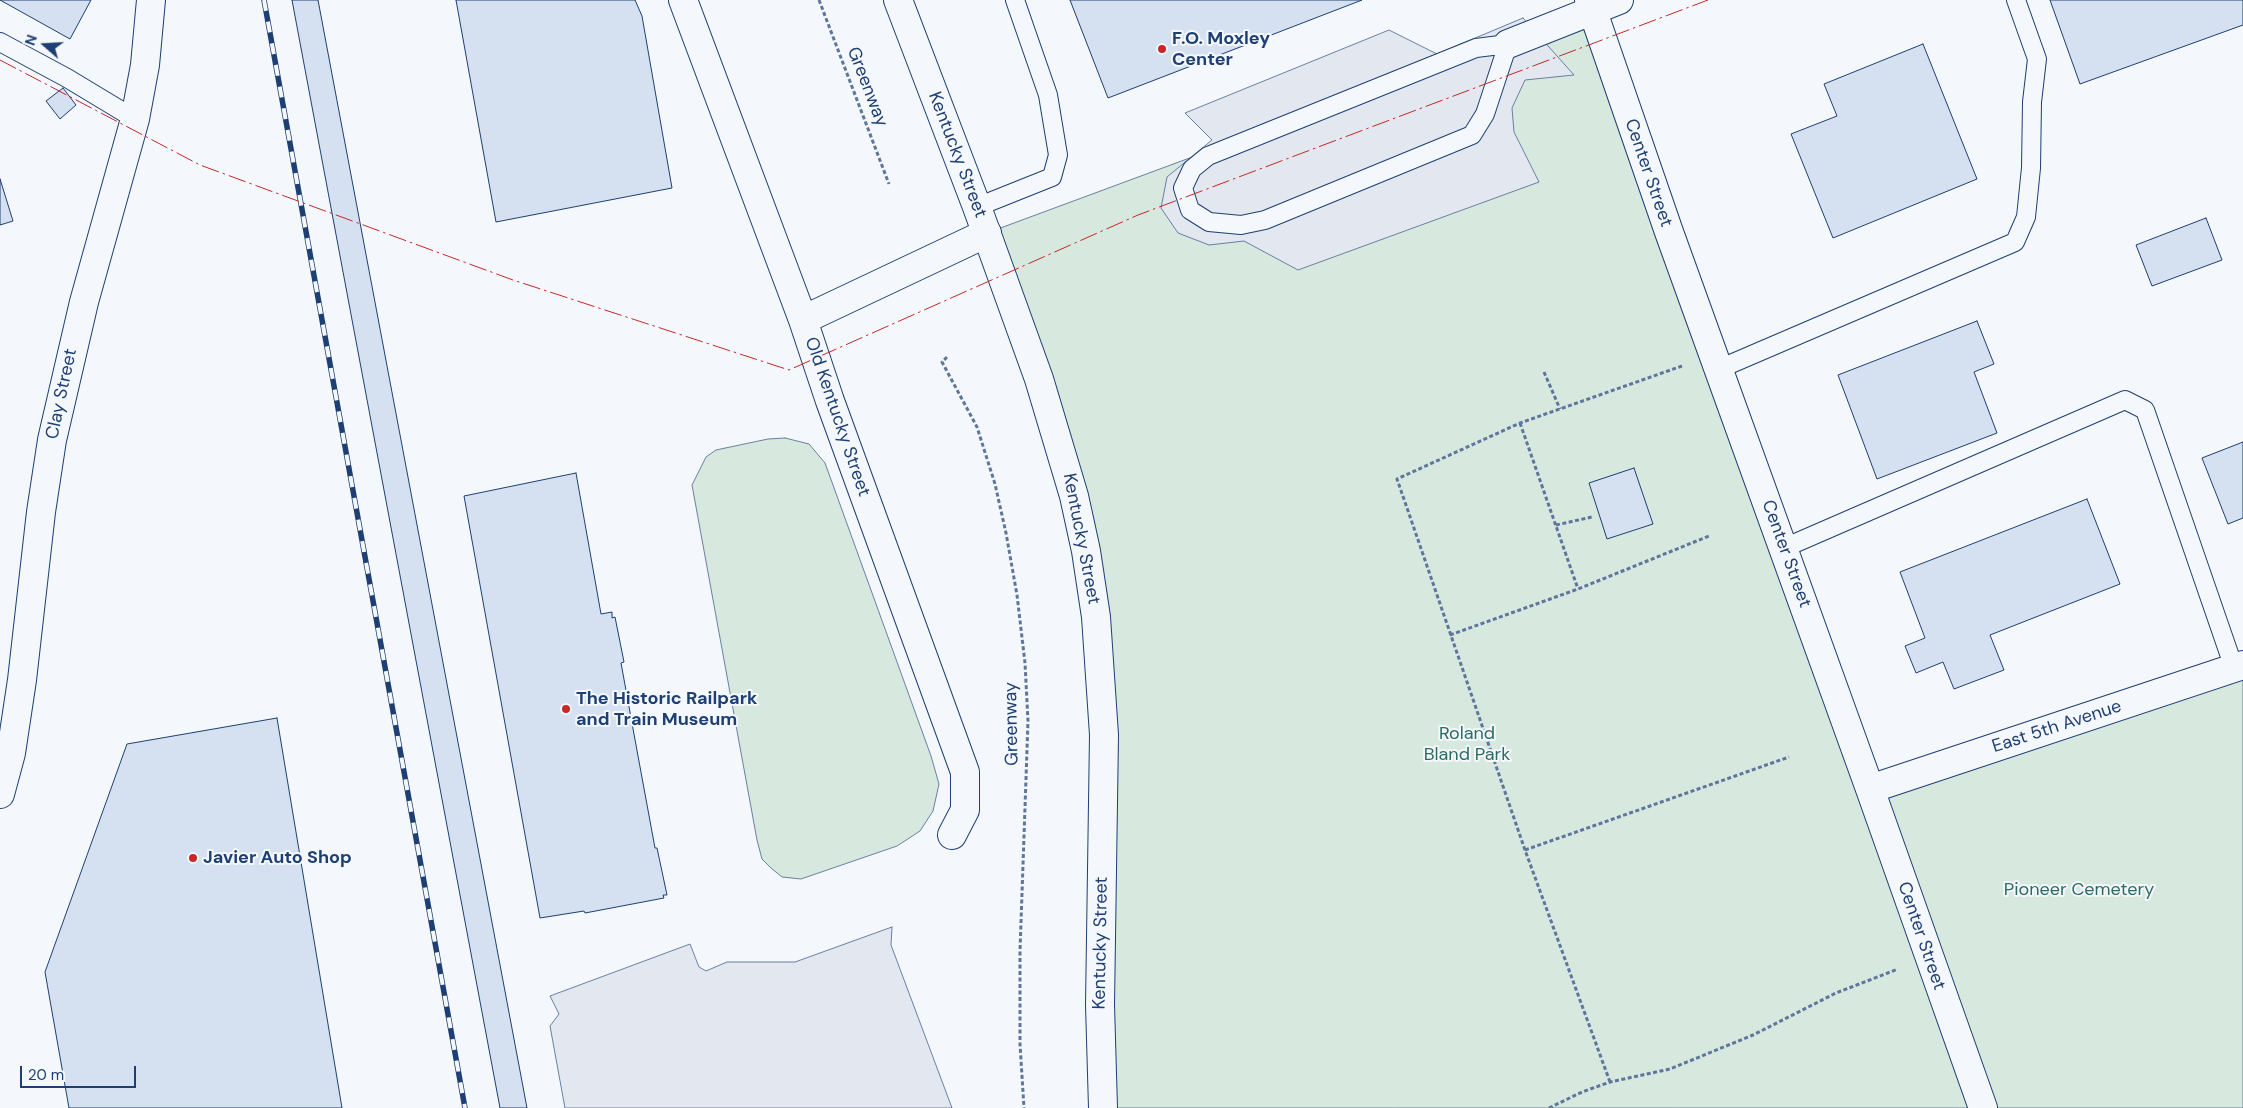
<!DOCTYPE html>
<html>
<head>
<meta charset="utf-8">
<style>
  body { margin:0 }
  #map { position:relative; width:2243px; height:1108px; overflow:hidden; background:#f4f7fb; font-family:"DM Sans",sans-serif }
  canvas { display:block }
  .north { position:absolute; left:20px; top:20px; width:50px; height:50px; -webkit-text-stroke:4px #f4f7fb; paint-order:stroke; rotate:289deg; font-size:14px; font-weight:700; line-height:20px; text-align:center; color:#1d3f73 }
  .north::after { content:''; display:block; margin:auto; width:18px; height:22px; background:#1d3f73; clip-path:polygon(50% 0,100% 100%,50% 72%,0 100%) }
  .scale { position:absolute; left:20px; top:1066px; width:116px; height:22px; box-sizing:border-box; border:2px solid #1d3f73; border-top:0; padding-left:6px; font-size:15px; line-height:18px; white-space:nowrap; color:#1d3f73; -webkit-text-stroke:4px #f4f7fb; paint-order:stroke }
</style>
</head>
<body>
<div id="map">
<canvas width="2243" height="1108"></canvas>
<div class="north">N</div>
<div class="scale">20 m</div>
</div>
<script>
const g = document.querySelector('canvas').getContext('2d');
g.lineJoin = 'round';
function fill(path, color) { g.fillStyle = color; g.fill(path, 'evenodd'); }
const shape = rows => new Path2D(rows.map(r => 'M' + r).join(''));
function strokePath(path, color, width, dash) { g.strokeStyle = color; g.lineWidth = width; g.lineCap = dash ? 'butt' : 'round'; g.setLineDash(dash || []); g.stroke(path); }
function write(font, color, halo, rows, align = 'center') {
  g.font = font + ' "DM Sans",sans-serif'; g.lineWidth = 4; g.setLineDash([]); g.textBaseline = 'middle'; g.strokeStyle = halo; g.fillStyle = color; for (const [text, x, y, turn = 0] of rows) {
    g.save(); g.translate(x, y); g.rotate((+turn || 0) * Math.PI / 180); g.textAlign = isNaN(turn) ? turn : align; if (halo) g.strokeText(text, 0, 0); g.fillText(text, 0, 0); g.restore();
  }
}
const green = shape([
  [1592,9,1870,789,2243,657,2243,1108,1110,1108,1086,551,987,233,1592,9],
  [785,438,809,444,825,463,931,756,939,784,933,811,920,831,897,846,801,879,782,877,771,868,762,859,757,840,692,485,706,457,716,450,768,439,785,438]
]);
fill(green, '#d7e8df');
strokePath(green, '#687fa3', 1);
const parking = shape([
  [1523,18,1574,75,1525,80,1512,108,1514,132,1539,182,1298,270,1244,241,1209,245,1178,233,1161,208,1167,177,1212,140,1185,113,1389,30,1437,54,1523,18],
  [892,927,891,945,952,1108,565,1108,550,1026,559,1014,550,996,690,944,699,967,706,971,727,962,795,962,892,927]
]);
fill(parking, '#e3e8f0');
strokePath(parking, '#687fa3', 1);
const building = shape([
  [0,0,91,0,70,39,0,0],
  [292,0,318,0,527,1108,500,1108,292,0],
  [456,0,635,0,642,16,672,188,496,222,456,0],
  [1070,0,1362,0,1108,98,1070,0],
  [2050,0,2243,0,2243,25,2080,84,2050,0],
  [1923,44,1977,179,1833,238,1791,134,1837,116,1824,84,1923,44],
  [63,88,76,105,60,119,46,101,63,88],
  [0,179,13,221,0,225,0,179],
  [2206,218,2222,260,2152,286,2136,245,2206,218],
  [1977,321,1994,364,1974,372,1997,433,1877,479,1838,375,1977,321],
  [2243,442,2243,518,2228,524,2202,458,2243,442],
  [1634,468,1653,524,1607,539,1589,483,1634,468],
  [576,473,601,614,612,612,612,618,615,617,624,662,621,663,638,756,655,848,657,848,667,895,663,895,664,898,585,913,584,911,540,918,464,496,576,473],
  [2087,499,2120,584,1990,635,2004,670,1954,689,1943,662,1916,673,1905,646,1925,638,1900,572,2087,499],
  [277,718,342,1108,69,1108,45,972,127,744,277,718]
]);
fill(building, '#d5e0f0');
strokePath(building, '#1d3f73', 1);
const service = shape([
  [0,42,67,78,135,119],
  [1508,44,1485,114,1472,135,1265,220,1241,225,1209,222,1190,210,1183,188,1192,169,1208,156,1476,48,1508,44],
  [977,207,1052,177,1058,155,1048,95,1015,0],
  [1719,369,2015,242,2026,217,2031,168,2032,102,2037,59,2016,0],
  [1784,548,2125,400,2145,410,2234,668]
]);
const minor = shape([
  [683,0,803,320,830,401,965,772,965,810,952,835],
  [1589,0,1669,232,1870,789,1983,1108],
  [1508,44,1619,0],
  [803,320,987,233],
  [1870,789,2243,665],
  [0,794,11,753,22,680,41,512,52,440,84,302,135,119,145,65,151,0]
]);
const primary = shape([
  [898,0,977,207,1039,379,1074,496,1086,551,1096,617,1104,735,1100,1005,1103,1108]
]);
strokePath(service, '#1d3f73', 20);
strokePath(minor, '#1d3f73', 30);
strokePath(primary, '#1d3f73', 30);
strokePath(shape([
  [819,0,889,184],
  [947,357,942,362,977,427,995,484,1006,533,1017,595,1025,663,1028,721,1020,951,1020,1044,1024,1108],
  [1544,372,1560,409],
  [1520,423,1578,589],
  [1556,525,1592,517],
  [1450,635,1578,589,1709,536],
  [1525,850,1789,757],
  [1610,1082,1525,850,1397,479,1520,423,1682,366],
  [1549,1108,1582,1092,1610,1082,1670,1069,1753,1035,1836,993,1898,969]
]), '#5e769c', 3, [4, 2.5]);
strokePath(service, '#f4f7fb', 18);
strokePath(minor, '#f4f7fb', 28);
strokePath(primary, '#f4f7fb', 28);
const rail = shape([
  [264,0,465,1108]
]);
strokePath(rail, '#1d3f73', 5.5);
strokePath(rail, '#f4f7fb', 4, [11]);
strokePath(shape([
  [0,60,200,165,513,280,789,370,1138,215,1708,0]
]), '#c62828', 1, [18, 4, 2.5, 4]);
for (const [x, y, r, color] of [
  [1162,49,5,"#c62828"],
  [566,709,5,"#c62828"],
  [193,858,5,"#c62828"]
]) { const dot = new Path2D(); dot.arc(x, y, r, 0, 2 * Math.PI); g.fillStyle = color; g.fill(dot); strokePath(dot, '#f4f7fb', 2); }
write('bold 18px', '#1d3f73', '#f4f7fb', [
  ["F.O. Moxley",1172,39],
  ["Center",1172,60],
  ["The Historic Railpark",576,699],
  ["and Train Museum",576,720],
  ["Javier Auto Shop",203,858]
], 'left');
write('18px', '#1d3f73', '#f4f7fb', [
  ["Greenway",867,87,69],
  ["Kentucky Street",957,155,69],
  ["Center Street",1648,173,71],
  ["Clay Street",62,394,-78],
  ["Old Kentucky Street",837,417,71],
  ["Kentucky Street",1081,539,79],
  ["Center Street",1786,554,70],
  ["Greenway",1012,724,-91],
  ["East 5th Avenue",2057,727,-18],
  ["Center Street",1921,936,71],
  ["Kentucky Street",1101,943,-89]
]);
write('18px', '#2c6c60', '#f4f7fb', [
  ["Roland",1467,734],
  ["Bland Park",1467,755],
  ["Pioneer Cemetery",2079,890]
]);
</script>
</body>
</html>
